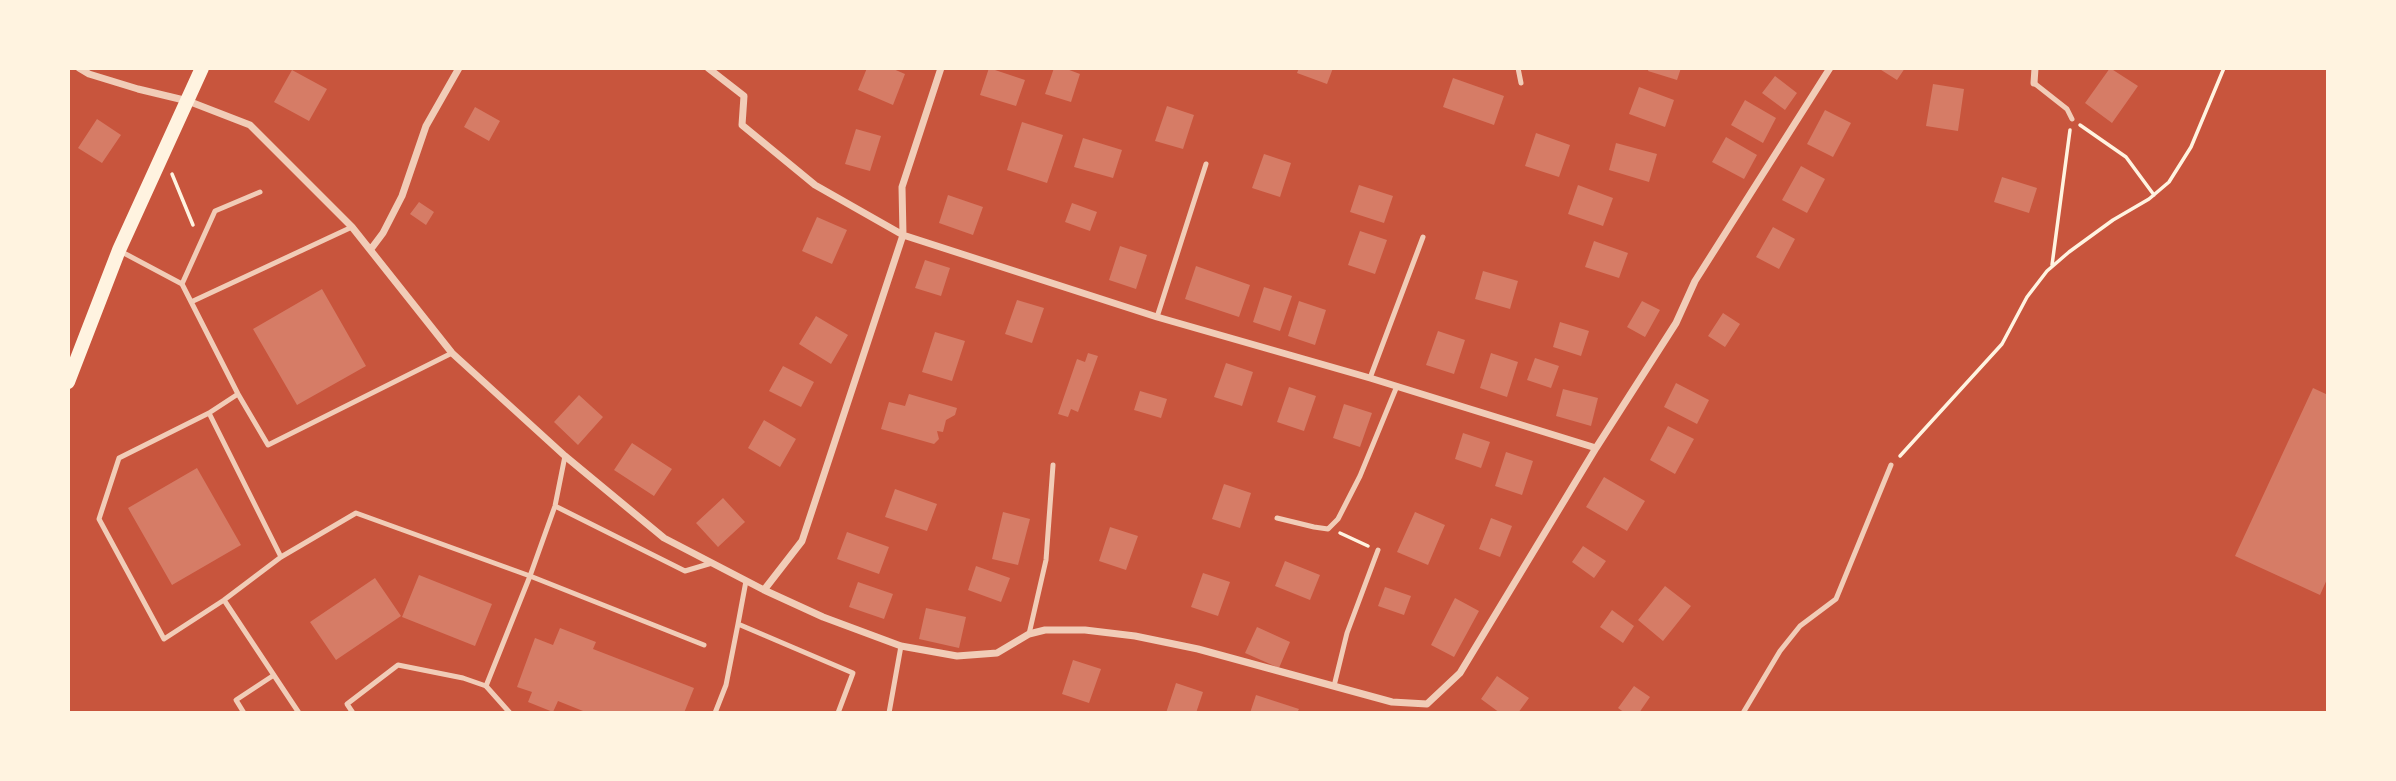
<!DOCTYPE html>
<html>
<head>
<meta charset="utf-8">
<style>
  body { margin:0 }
  #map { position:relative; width:2396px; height:781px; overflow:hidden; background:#c8553d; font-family:Helvetica,sans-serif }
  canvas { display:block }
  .frame { position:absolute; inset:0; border:70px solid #fff3e0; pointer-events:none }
</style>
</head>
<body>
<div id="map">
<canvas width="2396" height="781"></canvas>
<div class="frame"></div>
</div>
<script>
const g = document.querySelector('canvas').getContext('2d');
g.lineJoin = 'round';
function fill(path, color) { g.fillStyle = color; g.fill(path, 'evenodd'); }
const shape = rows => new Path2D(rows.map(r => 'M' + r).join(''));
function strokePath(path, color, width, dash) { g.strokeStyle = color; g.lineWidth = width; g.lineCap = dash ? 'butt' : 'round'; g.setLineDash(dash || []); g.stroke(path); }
fill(shape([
  [867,68,891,68,905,74,893,105,858,90],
  [989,68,1025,80,1016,106,980,95],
  [1054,68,1064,68,1080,74,1071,102,1045,94],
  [1299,68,1333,68,1327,84,1297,73],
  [1649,68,1681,68,1677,80,1648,71],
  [1878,68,1905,68,1897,80],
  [2110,68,2138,86,2112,123,2085,103],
  [292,70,327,89,309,121,274,102],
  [1775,76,1797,93,1785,110,1762,93],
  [1453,78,1504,96,1494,125,1443,107],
  [1933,84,1964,89,1958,131,1926,126],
  [1639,87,1674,100,1665,127,1629,114],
  [1745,100,1776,118,1763,143,1731,125],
  [1167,106,1194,115,1183,149,1155,141],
  [475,107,500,121,489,141,464,127],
  [1825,110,1851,123,1833,157,1807,144],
  [97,119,121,135,102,163,78,148],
  [1022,122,1063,135,1047,183,1007,170],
  [856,129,881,136,870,171,845,164],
  [1536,133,1570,145,1559,177,1525,166],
  [1726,137,1757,155,1744,179,1712,162],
  [1083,138,1122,150,1113,178,1074,167],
  [1616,143,1657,154,1649,182,1609,170],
  [1264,154,1291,163,1280,197,1252,188],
  [1801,166,1825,179,1807,213,1782,200],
  [2002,177,2037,188,2029,213,1994,202],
  [1359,185,1393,196,1384,223,1350,212],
  [1578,185,1613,198,1603,226,1568,214],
  [948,195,983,207,973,235,939,223],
  [419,202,434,212,426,225,410,214],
  [1072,203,1097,212,1090,231,1065,222],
  [817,217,847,230,832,264,802,251],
  [1773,227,1795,239,1779,269,1756,257],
  [1360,231,1387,240,1375,274,1348,265],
  [1594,241,1628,253,1619,278,1585,267],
  [1120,246,1147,255,1136,289,1109,280],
  [925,260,950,268,941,296,915,288],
  [1196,266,1250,285,1239,317,1185,299],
  [1483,271,1518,281,1510,309,1475,299],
  [1264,287,1292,296,1280,331,1253,322],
  [322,289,366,366,297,405,253,329],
  [1017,300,1044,308,1032,343,1005,334],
  [1299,301,1326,310,1315,345,1288,336],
  [1642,301,1660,310,1645,337,1627,327],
  [1723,313,1740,324,1725,347,1708,336],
  [816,316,848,335,831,364,799,344],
  [1560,322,1589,331,1581,356,1553,347],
  [1438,331,1465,340,1454,374,1426,365],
  [935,332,965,341,952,381,922,372],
  [1088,353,1098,356,1078,412,1071,409,1068,417,1058,414,1077,359,1085,362],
  [1491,353,1518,362,1507,397,1480,388],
  [1535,358,1559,366,1551,388,1527,380],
  [1226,363,1253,372,1242,406,1214,397],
  [783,366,814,382,801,407,769,391],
  [1676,383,1709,400,1697,424,1664,407],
  [1289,387,1316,396,1304,431,1277,422],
  [2313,388,2328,395,2328,577,2320,595,2235,556],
  [1563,389,1598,398,1591,426,1556,416],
  [1140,391,1167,399,1161,418,1134,410],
  [909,394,957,408,955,415,946,420,943,432,937,431,939,439,934,444,881,429,889,402,905,406],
  [579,395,603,417,578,445,554,422],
  [1344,404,1372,413,1360,447,1333,438],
  [764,420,796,439,780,467,748,448],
  [1668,426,1694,439,1675,474,1650,460],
  [1463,433,1490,442,1481,468,1455,459],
  [632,443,672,469,654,496,614,470],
  [1506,452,1533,461,1522,495,1495,486],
  [197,468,241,545,172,585,128,508],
  [1604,477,1645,501,1627,531,1586,507],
  [1224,484,1251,493,1240,528,1212,519],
  [895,489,937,504,927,531,885,517],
  [723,498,745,522,718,547,696,523],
  [1003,512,1030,519,1018,565,992,559],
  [1415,512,1445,525,1428,565,1397,552],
  [1491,518,1512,526,1500,557,1479,549],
  [1110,527,1138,536,1126,570,1099,561],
  [847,532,889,547,879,574,837,559],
  [1583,546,1606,561,1594,578,1572,562],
  [1285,561,1320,575,1310,600,1275,586],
  [976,566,1010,578,1001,602,968,590],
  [1203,573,1230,582,1218,616,1191,607],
  [419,575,492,604,475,646,402,617],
  [375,578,401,616,336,660,310,622],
  [858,582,893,594,884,619,849,607],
  [1665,586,1691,606,1663,641,1638,620],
  [1385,587,1411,596,1404,615,1378,606],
  [1455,598,1479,611,1454,657,1431,645],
  [926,608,966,617,959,648,919,639],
  [1612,610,1634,626,1623,643,1600,627],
  [1257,627,1290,642,1279,668,1245,653],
  [560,628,596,642,593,649,694,688,684,713,588,713,558,701,553,712,528,702,532,692,517,687,535,638,553,645],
  [1073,660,1101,669,1089,703,1062,694],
  [1497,676,1529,698,1518,713,1500,713,1481,699],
  [1176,683,1203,692,1196,713,1166,713],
  [1634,686,1650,697,1639,713,1625,713,1618,708],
  [1256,695,1299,709,1297,713,1250,713]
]), '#d67c66');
strokePath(shape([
  [2080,125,2126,157,2154,195],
  [172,174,193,225],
  [2052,265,2070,130],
  [1900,456,2002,344,2027,297,2047,271,2069,252,2113,220,2149,199,2169,182,2191,147,2224,68],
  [1340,533,1368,546]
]), '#fff3e0', 3.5);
strokePath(shape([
  [1518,68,1521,83],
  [2034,83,2067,109,2072,119],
  [120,251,182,284,238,394,268,445,452,353],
  [182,284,215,211,260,192],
  [191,302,352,227],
  [1157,317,1206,164],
  [1370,378,1423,237],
  [238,394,209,413,119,458,99,519,164,639,224,600,281,557,356,513,530,576,486,686,463,678,398,665,347,704,353,713],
  [209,413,281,557],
  [565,456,555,506,530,576,704,645],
  [555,506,685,571,712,563],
  [1277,518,1314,527,1328,529,1338,519,1360,476,1397,386],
  [224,600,299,713],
  [738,624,746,581],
  [1029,634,1046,560,1053,465],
  [486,686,510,713],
  [1334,686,1347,633,1378,550],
  [244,713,236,700,274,675],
  [715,713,726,685,738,624,853,673,838,713],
  [889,713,901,646],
  [1743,713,1780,651,1800,626,1836,599,1891,465]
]), '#f1ccb7', 5);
strokePath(shape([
  [79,68,89,74,138,89,188,101,250,125,352,227,452,353,565,456,664,538,764,590,823,617,901,646,957,656,997,653,1029,634,1045,630,1085,630,1135,636,1198,649,1392,702,1427,704,1460,673,1596,448,1676,323,1695,281,1830,68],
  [708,68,744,96,742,125,815,185,903,235,1157,317,1370,378,1596,448],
  [2034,83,2035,68],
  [371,249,383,233,402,196,426,126,459,68],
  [764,590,802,541,903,235,902,187,941,68]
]), '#f1ccb7', 7);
strokePath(shape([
  [68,382,119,250,202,68]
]), '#fff3e0', 14);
</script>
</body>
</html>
